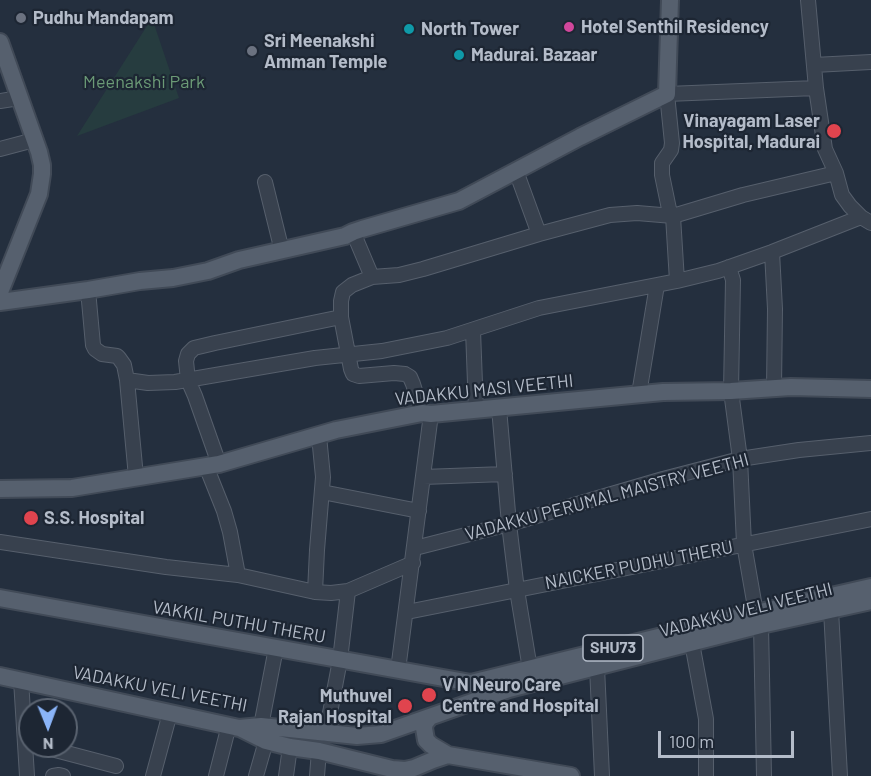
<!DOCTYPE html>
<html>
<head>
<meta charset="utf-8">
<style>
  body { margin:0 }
  #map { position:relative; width:871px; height:776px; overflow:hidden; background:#242f3e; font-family:Barlow,sans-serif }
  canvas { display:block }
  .north { position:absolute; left:18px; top:698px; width:60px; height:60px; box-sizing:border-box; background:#1d2633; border:2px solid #59626f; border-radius:50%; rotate:179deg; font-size:16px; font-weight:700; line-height:24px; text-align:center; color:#b4bcc9 }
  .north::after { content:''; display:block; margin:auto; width:21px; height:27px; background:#8ab4f8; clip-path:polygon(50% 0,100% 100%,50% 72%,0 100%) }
  .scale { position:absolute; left:658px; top:731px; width:136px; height:27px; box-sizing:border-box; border:3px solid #b4bcc9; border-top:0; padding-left:8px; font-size:18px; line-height:21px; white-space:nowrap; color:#b4bcc9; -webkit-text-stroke:4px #1d2633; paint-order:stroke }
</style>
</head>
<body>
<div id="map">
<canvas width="871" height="776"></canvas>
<div class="north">N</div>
<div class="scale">100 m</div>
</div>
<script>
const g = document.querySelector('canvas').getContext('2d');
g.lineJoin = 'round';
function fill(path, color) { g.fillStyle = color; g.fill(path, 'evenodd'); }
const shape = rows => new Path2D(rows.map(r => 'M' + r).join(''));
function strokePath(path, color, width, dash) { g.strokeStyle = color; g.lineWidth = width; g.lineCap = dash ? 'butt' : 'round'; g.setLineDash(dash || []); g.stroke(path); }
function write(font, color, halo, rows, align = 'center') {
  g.font = font + ' Barlow,sans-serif'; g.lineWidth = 4.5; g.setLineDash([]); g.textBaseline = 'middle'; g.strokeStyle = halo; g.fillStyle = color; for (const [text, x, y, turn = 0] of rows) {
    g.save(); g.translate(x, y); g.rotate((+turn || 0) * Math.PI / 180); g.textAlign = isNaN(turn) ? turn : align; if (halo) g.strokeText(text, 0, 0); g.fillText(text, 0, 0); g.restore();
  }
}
fill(shape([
  [152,18,179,98,77,136]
]), '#263c3f');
const minor = shape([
  [808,0,816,88],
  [814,65,871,62],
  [0,101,19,98],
  [0,149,34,140],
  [516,171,539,234],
  [265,182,282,251],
  [353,232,372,277],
  [772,252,775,309,774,388],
  [729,267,733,280,731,391,740,459,744,544,756,613],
  [677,281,673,216,669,209,662,175,662,163,671,150,672,143,667,94,816,88,825,149,836,173,842,195,850,206,861,217,871,223],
  [88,290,93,345,95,349,102,354,117,356,119,358,124,365,127,380,136,477],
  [473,330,476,410],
  [127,380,148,383,175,382,315,358,382,351,447,338,539,308,677,281,718,271,772,252,861,217],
  [639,394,657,285],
  [499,408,509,524,517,590,530,669],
  [422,413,413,384,410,377,405,374,394,373,359,376,353,374,351,369,341,317,341,301,343,292,352,285,372,277,399,275,423,269,539,234,610,215,637,213,673,216,743,195,836,173],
  [219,464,195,396,188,380,186,361,188,354,194,348,215,343,341,317],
  [206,466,224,511,230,532,238,575],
  [423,477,505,474],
  [322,492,419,511],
  [0,542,166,567,238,575,315,592,331,593,348,591,413,563],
  [415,548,509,524,663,479,740,459,799,450,871,443],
  [315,592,317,550,323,477,319,436],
  [831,610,840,776],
  [407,612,871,519],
  [761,625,764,776],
  [692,643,706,719,706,776],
  [597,667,602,776],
  [398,670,431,414],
  [21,680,27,776],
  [261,726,276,648],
  [326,734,340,660,348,591],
  [40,746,116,766],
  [53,776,59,775,63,776],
  [153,776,170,713],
  [216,776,229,725],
  [256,776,266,741],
  [286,776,290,747],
  [317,776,319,751]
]);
const major = shape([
  [0,42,39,152,42,165,42,174,39,194,0,292],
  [0,302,88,290,140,281,173,278,208,271,239,260,345,236,353,232,362,229,459,201,580,137,667,94,670,0],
  [0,489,72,488,219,464,336,430,422,413,431,414,663,392,731,391,791,387,871,389],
  [0,598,471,683,756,613,871,587],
  [0,676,239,728,261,726,357,736,381,734,509,689,761,625,871,601],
  [430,717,425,723,424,728,426,740,431,745,448,755,571,776],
  [240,728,266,741,290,747,319,751,392,769,405,770,414,768,433,760,448,755]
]);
strokePath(minor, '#565f6c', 16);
strokePath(major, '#414a57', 20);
strokePath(minor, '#38414e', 14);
strokePath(major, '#56606e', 16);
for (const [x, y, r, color] of [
  [21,18,6,"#6b7280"],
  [569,27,6,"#d1479c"],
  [409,29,6,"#0f9aa8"],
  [252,51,6,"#6b7280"],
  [459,55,6,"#0f9aa8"],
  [834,131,8,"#e0444e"],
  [31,518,8,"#e0444e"],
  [429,695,8,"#e0444e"],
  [405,706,8,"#e0444e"]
]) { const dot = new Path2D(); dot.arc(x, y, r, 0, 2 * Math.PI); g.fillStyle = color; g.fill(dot); strokePath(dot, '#1d2633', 2); }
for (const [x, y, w] of [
  [613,648,60]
]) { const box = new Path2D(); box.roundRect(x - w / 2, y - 13, w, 26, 4.5); g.fillStyle = '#1d2633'; g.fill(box); strokePath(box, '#b4bcc9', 1.5); }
write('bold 16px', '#b4bcc9', null, [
  ["SHU73",613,648]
]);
write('bold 18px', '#b4bcc9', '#1d2633', [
  ["Pudhu Mandapam",33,18],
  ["Hotel Senthil Residency",581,27],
  ["North Tower",421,29],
  ["Sri Meenakshi",264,41],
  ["Amman Temple",264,62],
  ["Madurai. Bazaar",471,55],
  ["Vinayagam Laser",820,121,"right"],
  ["Hospital, Madurai",820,142,"right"],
  ["S.S. Hospital",44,518],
  ["V N Neuro Care",442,685],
  ["Centre and Hospital",442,706],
  ["Muthuvel",392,696,"right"],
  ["Rajan Hospital",392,717,"right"]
], 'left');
write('18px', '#6b9a76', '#1d2633', [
  ["Meenakshi Park",144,82]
]);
write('18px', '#b4bcc9', '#1d2633', [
  ["VADAKKU MASI VEETHI",484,390,-6],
  ["VADAKKU PERUMAL MAISTRY VEETHI",607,497,-15],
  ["NAICKER PUDHU THERU",639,565,-11],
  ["VADAKKU VELI VEETHI",746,610,-14],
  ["VAKKIL PUTHU THERU",239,622,10],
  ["VADAKKU VELI VEETHI",160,689,11]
]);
</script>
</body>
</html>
